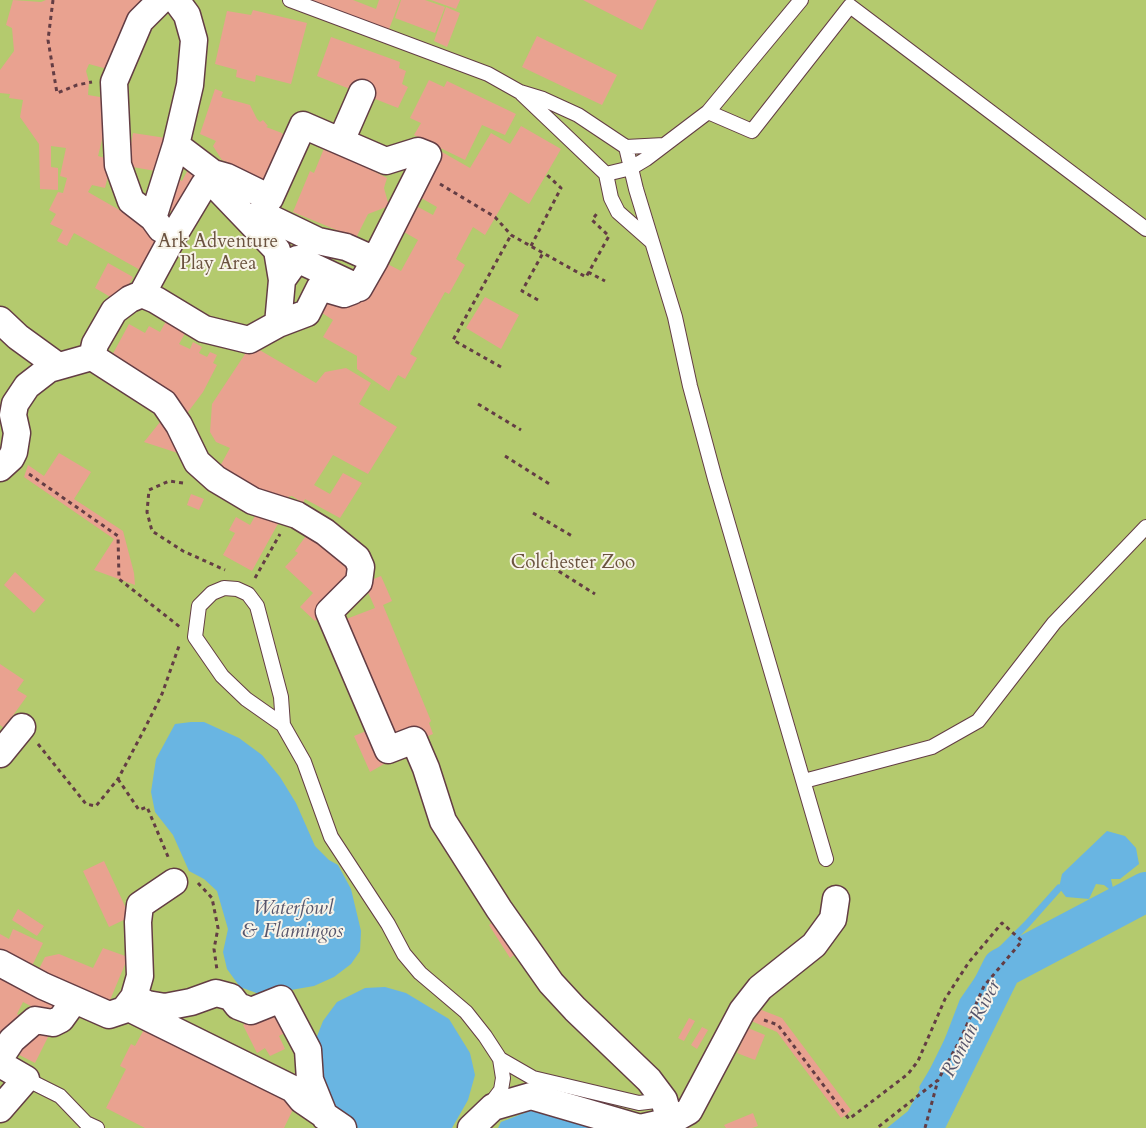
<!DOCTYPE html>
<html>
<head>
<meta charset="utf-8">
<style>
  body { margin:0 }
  canvas { display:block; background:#f1e9d2 }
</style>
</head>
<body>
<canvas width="1146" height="1128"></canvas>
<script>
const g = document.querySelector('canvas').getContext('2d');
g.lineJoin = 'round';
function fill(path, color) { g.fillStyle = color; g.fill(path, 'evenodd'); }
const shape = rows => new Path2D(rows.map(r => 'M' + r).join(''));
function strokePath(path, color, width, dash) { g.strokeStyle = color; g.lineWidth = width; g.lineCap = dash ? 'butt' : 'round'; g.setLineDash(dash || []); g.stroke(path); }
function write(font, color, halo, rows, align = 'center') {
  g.font = font + ' Cardo,serif'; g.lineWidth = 4; g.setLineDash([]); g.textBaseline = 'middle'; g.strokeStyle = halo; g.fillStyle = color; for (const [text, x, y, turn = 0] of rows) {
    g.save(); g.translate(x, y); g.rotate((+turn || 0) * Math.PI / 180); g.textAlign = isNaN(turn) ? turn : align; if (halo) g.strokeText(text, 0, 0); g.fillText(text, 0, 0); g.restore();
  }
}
fill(shape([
  [0,0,1146,0,1146,1128,0,1128]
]), '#b4ca6e');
fill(shape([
  [191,722,204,722,239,738,262,755,280,777,296,803,315,846,329,860,338,865,351,889,361,931,360,951,351,964,334,977,314,986,262,995,240,987,227,969,223,952,228,929,217,891,204,879,189,871,173,835,155,812,151,792,156,759,175,724],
  [1107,831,1125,836,1136,848,1139,864,1120,879,1111,879,1114,893,1104,885,1096,884,1089,899,1066,897,1059,888,1062,874],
  [385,987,406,993,449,1019,470,1053,475,1075,468,1100,452,1128,358,1128,326,1098,316,1039,323,1021,337,1002,365,988],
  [926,1079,911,1119,911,1128,887,1128,908,1111],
  [532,1110,596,1128,498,1128,501,1122]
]), '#69b5e2');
strokePath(shape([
  [923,1087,942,1056,963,1001,992,959,1027,924,1059,888]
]), '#69b5e2', 7);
strokePath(shape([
  [923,1128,1002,968,1146,892]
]), '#69b5e2', 40);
fill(shape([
  [13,0,41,2,46,0,147,0,107,69,89,64,86,71,89,82,88,95,100,97,108,116,98,156,112,160,105,188,92,185,88,192,163,235,142,271,74,233,67,246,57,241,63,230,50,224,56,214,49,210,58,192,63,193,67,178,60,176,66,148,51,146,51,167,58,168,58,190,40,189,39,144,20,117,23,100,9,98,10,94,0,93,0,70,14,51,12,28,6,25],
  [304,0,353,0,376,9,379,0,400,0,388,32],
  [401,0,425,0,445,7,435,33,395,18],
  [431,0,460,0,456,9],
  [583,0,657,0,642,30],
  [446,7,460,13,447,47,434,41],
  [253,10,307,23,291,84,256,75,255,82,236,77,237,70,215,64,227,11,251,15],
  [537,36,617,75,602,105,522,67],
  [331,37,400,62,399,68,406,71,402,84,408,87,398,108,317,76],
  [429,80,444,87,447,81,516,114,505,135,482,125,465,160,414,135,421,123,410,118],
  [215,89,223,92,221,97,250,105,257,119,260,122,263,120,268,126,266,127,282,133,285,138,266,186,226,165,227,162,222,160,213,146,216,141,200,134],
  [521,126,561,149,529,204,510,192,485,235,473,227,456,259,465,265,449,294,445,292,410,354,417,358,405,379,398,375,389,391,357,369,357,356,323,337,333,320,316,309,325,293,340,296,354,304,380,260,401,271,418,240,404,232,418,207,433,215,437,207,416,195,442,152,470,168,491,133,510,144],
  [133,133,166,138,161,172,127,166],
  [325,146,387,178,384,188,389,206,368,214,356,238,293,212,310,171,314,173],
  [191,164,200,168,176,214,161,205,176,178,182,181],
  [108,263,133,277,119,302,95,288],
  [485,297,519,315,501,349,466,328],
  [169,316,189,326,179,344,190,349,193,342,202,347,199,353,207,357,210,352,217,355,213,363,217,365,203,392,176,428,190,457,144,442,177,401,110,359,129,324,145,333,149,326,160,332],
  [251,345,316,383,325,372,346,368,371,383,359,404,397,427,368,474,333,455,314,485,330,494,343,473,362,483,340,518,305,499,303,503,292,496,269,501,218,470,230,448,216,442,210,432,212,404],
  [59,453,91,472,74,499,123,531,134,573,135,585,94,570,114,539,24,477,28,465,44,476],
  [191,494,204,499,199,510,187,505],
  [259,509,280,520,252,571,223,555,235,533,229,530,236,517,250,525],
  [308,533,360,573,315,621,300,607,313,593,285,567,298,553,295,551],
  [15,572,45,600,34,613,4,585],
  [381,576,392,601,383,605,431,721,429,723,433,734,393,751,375,741,384,764,370,772,354,736,371,729,328,626,375,608,364,583],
  [0,664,24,680,17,690,27,696,4,728,0,725],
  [104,861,130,917,109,927,83,871],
  [18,909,44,926,37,936,12,920],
  [499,918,522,949,510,958,489,925],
  [13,929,43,943,31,968,0,953,0,934,9,939],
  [103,948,128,957,108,1005,36,975,45,957,59,954,93,968],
  [0,972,66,1002,58,1020,23,1002,17,1014,50,1033,35,1063,0,1045],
  [294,999,306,1022,279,1036,285,1049,270,1056,265,1048,257,1053,243,1025],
  [754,1007,782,1018,851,1110,846,1115,841,1118,777,1032,749,1020],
  [689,1018,695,1021,684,1041,678,1038],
  [148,1022,298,1099,284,1128,145,1128,106,1108,126,1069,120,1066,131,1044,135,1046],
  [702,1027,708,1030,697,1049,691,1045],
  [748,1028,765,1035,755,1060,737,1053],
  [753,1113,758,1126,752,1128,726,1128,724,1125]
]), '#e9a290');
const lane = shape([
  [290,0,488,74,520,92,543,99,578,115,626,147,664,145],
  [522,94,606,174,611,198,618,212,652,242],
  [708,112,752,131,850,6,1146,229],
  [626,147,636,189,675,317,690,386,715,479,826,859],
  [606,174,631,168,646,159,708,112,801,0],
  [283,725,281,697,257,606,248,594,237,589,224,588,212,593,199,606,195,637,222,676,246,699,283,725,304,762,331,837,388,924,404,954,420,973,466,1012,485,1036,500,1059,503,1078,501,1090,489,1106],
  [804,781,932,747,978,721,1054,623,1146,527],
  [500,1059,533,1078,639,1103,664,1100,665,1103],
  [26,1079,60,1096,86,1123,97,1128]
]);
const street = shape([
  [341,141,362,93],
  [176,145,213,173],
  [270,198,303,125,386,161,418,151,428,155,375,260],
  [153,218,131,201,118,165,114,82,140,21,161,0],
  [174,235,204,185,213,173,227,177,270,198,264,205,264,215,318,241,346,247,375,260,359,288,297,259,282,280,277,250,209,179],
  [282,280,278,324,249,340,204,329,156,300,142,294,130,299,114,311,95,344,93,353,97,360,164,403,179,425,197,462,216,479,253,501,297,515,325,532,357,558,361,567,359,582,329,612,388,750,414,740,426,768,443,821,499,909,551,983,575,1009,649,1080,664,1100,672,1128],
  [142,294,174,235,161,229,153,218,176,145,190,85,194,40,187,15,176,0],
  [0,320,18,337,58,366],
  [278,324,307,313,320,287,344,294,352,291],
  [0,468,11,458,14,452,17,433,13,415,15,404,27,386,49,369,95,356],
  [0,754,22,727],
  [0,963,43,986,109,1015,124,1010,134,997,140,976,138,922,140,905,174,882],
  [134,997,147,1004,165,1007,191,1002,216,993,231,997,238,1006,251,1011,281,999,308,1050,310,1080,325,1117],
  [131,1009,293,1089,302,1100,343,1128],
  [0,1058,12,1040,35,1020,53,1023,61,1019,74,1001],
  [0,1064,26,1079,0,1109],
  [471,1128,493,1107,531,1096,640,1128,671,1121,689,1111,742,1011,760,988,814,945,833,919,836,899]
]);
strokePath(lane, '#633d44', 16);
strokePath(street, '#633d44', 29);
strokePath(shape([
  [53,0,48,40,57,93,77,85,92,82],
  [440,184,495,217,511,235,586,277,609,236,592,220,598,212],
  [531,246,561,188,546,174],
  [588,272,605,281],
  [538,300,522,291,543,253],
  [501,367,453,340,511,235],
  [478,404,521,430],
  [505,456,551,485],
  [29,474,118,536,119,579,180,627],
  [183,483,169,481,149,490,147,512,152,531,183,551,225,570],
  [533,513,572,536],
  [552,567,595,594],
  [255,578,280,534],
  [38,744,86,804,96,806,118,779,145,728,162,694,179,646],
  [118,779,139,810,147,807,169,859],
  [198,883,212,898,218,928,214,949,217,970],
  [764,1020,778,1025,849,1119,908,1074,918,1061,945,999,969,962,1002,923,1022,941,984,986,961,1038,938,1080,877,1128],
  [925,1128,938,1080]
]), '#633d44', 3, [4, 4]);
strokePath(lane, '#fff', 14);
strokePath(street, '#fff', 26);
write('19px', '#6a523f', '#f7f3e8', [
  ["Ark Adventure",218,243],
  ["Play Area",218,265],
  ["Colchester Zoo",573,564]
]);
write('italic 20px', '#55546b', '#f7f3e8', [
  ["Waterfowl",293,909],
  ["& Flamingos",293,932],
  ["Roman River",972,1029,-63]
]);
</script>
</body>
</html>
